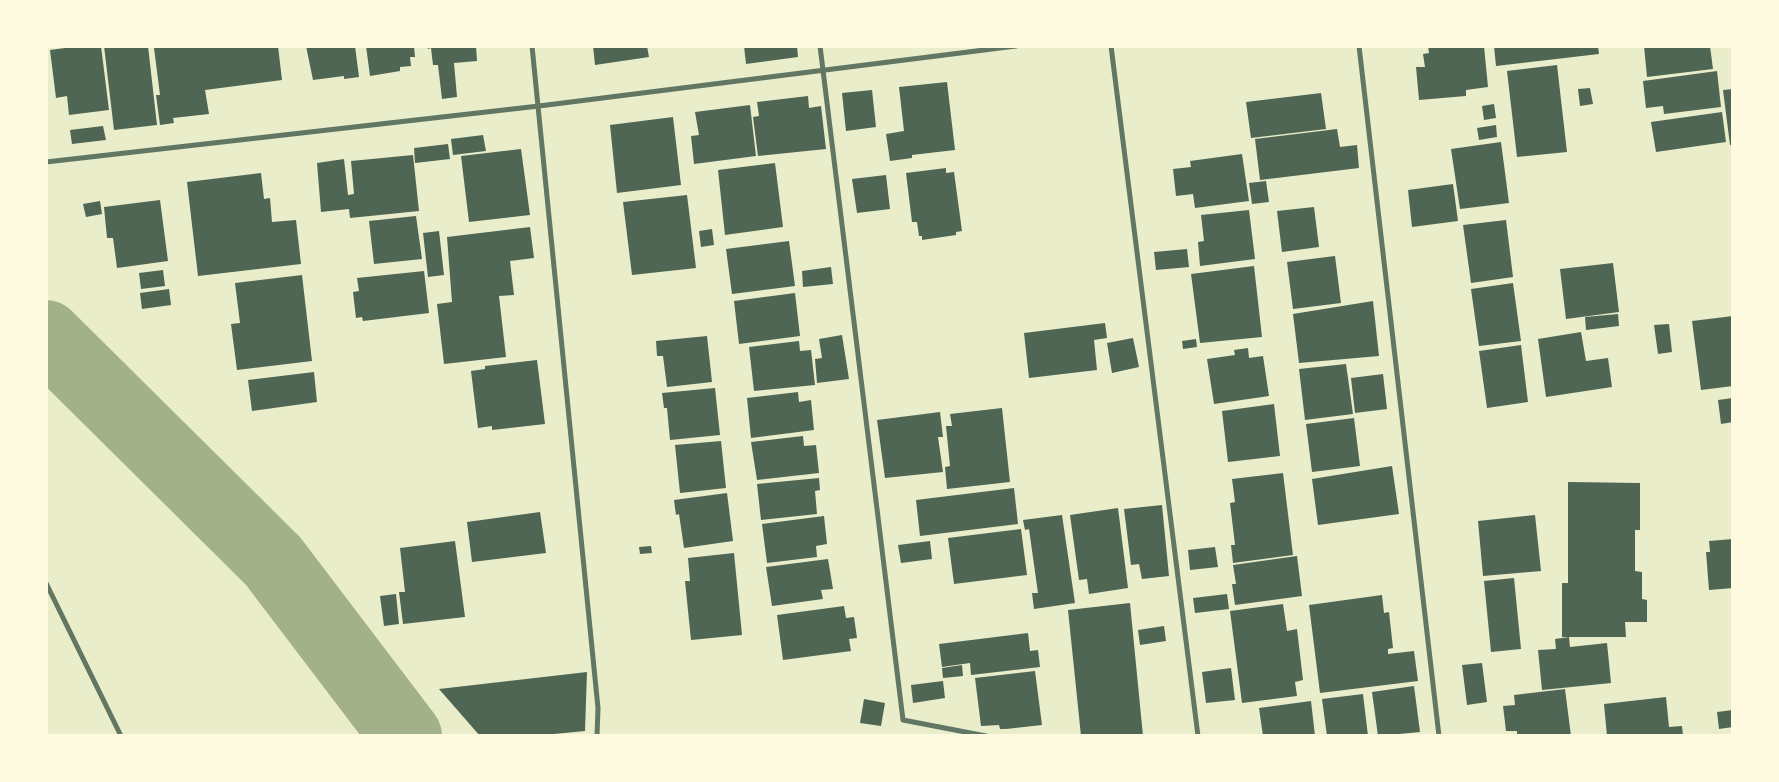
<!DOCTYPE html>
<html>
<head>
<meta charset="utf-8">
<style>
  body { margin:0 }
  #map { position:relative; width:1779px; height:782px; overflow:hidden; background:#e9edc9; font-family:"Space Grotesk",sans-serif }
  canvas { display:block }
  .frame { position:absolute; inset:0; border:48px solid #fefae0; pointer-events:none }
</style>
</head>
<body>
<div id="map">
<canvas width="1779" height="782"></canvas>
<div class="frame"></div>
</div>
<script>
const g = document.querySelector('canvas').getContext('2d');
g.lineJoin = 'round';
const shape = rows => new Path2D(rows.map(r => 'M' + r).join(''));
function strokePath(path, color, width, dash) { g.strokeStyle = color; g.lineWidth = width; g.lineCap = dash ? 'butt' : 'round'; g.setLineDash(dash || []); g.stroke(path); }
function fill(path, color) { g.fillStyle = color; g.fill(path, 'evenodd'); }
strokePath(shape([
  [46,336,273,561,406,736]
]), '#a3b18a', 72);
fill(shape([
  [80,46,101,46,109,110,69,115,67,96,56,98,50,50],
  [104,46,148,46,157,125,114,130],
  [167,46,278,46,282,80,205,90,209,114,173,118,174,123,160,125,156,95,160,95,154,48],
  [306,46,355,46,359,77,344,79,344,76,313,80],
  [366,46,414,46,415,57,410,57,411,66,400,67,400,71,370,76],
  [427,46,476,46,477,61,454,63,457,97,442,99,438,65,433,65,431,48,428,49],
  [593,46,647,46,649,57,595,65],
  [744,46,797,46,798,57,746,64],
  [1428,46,1484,46,1488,87,1466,90,1466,96,1419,100,1416,67,1425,67,1423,54,1429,53],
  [1494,46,1598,46,1599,54,1496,66],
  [1644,46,1710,46,1713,69,1647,77],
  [1557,65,1567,152,1517,157,1507,71],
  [1717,71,1721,107,1664,114,1663,106,1646,108,1643,81],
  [947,82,955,150,912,155,912,158,890,161,886,134,904,131,899,87],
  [1590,88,1593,104,1580,106,1578,89],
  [1733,89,1733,145,1730,145,1723,90],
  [872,90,876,127,846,131,842,93],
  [1321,93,1326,129,1251,138,1246,102],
  [808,96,809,108,821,106,826,149,758,156,753,117,759,116,757,102],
  [1494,104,1496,118,1484,120,1482,106],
  [750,105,756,156,694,164,691,136,699,135,695,112],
  [1722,112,1726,142,1656,152,1651,122],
  [673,117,681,185,617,193,610,125],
  [1496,125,1497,137,1479,140,1477,128],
  [103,126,106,140,72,144,70,130],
  [1337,129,1340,147,1357,145,1359,168,1260,180,1255,139],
  [483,135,486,151,453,155,451,139],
  [1501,142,1509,203,1460,209,1451,149],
  [448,144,450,159,415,163,414,148],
  [521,149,530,215,469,222,461,156],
  [1242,154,1249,201,1195,208,1193,194,1176,196,1173,169,1191,167,1190,161],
  [413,155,419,211,350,218,349,209,321,212,317,163,344,159,348,195,354,194,351,161],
  [775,163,783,227,725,235,718,170],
  [946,168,946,173,954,172,962,231,956,232,956,235,922,240,922,236,919,236,917,222,912,222,906,173],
  [261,173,264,199,270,198,272,222,296,220,301,264,198,276,187,182],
  [886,175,890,209,857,213,852,179],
  [1266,181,1269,202,1252,204,1249,183],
  [1453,184,1458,221,1412,227,1408,190],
  [687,195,696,268,632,275,623,202],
  [160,200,168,261,117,268,113,238,107,238,104,207],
  [100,201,102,214,86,217,83,204],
  [1314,207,1319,247,1282,252,1277,211],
  [1249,210,1255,259,1200,266,1198,242,1204,241,1201,215],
  [416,216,422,259,374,264,369,221],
  [1506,220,1513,277,1471,283,1463,225],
  [530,227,534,258,510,261,514,295,499,296,506,357,444,364,437,304,452,302,447,237],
  [712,229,714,245,701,247,699,231],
  [439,231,444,275,428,277,423,233],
  [789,241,795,286,732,294,726,249],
  [1187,249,1189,267,1156,270,1154,252],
  [1335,256,1341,303,1293,309,1287,262],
  [1613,263,1619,312,1566,319,1560,269],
  [1254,266,1262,337,1200,343,1191,274],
  [831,267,833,284,803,287,802,271],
  [163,270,165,286,141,289,139,273],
  [424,271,429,313,363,321,362,317,356,318,353,292,359,291,357,278],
  [302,275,312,361,237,370,231,324,240,323,235,283],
  [1513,283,1521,341,1479,346,1471,289],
  [169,289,171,305,142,309,140,293],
  [795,293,800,336,739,344,734,301],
  [1373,301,1379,356,1299,363,1293,314],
  [1618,314,1619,326,1586,330,1585,317],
  [1733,316,1733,386,1701,390,1692,321],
  [1105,323,1107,338,1094,340,1097,370,1029,378,1024,333],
  [1669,324,1672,352,1658,354,1654,325],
  [1581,332,1586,361,1608,358,1612,387,1546,397,1538,339],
  [842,335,849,379,817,383,815,359,822,358,819,339],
  [707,336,712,382,667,387,663,356,657,356,656,341],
  [1133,338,1139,367,1112,373,1107,343],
  [1196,339,1197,347,1183,349,1182,341],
  [799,341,800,351,811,350,815,385,754,391,749,347],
  [1521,345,1528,402,1487,408,1479,351],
  [1248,348,1249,358,1263,356,1269,396,1214,404,1207,359,1235,355,1234,350],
  [537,360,545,424,492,430,492,426,478,428,471,371,485,369,485,366],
  [1346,364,1353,414,1305,420,1299,369],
  [314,372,317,402,252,411,248,380],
  [1383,374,1387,409,1355,413,1351,378],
  [715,388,720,435,670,440,667,408,664,408,662,393],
  [798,392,799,402,811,400,814,430,751,438,747,398],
  [1733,398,1733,422,1721,424,1718,400],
  [1274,404,1280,456,1228,462,1222,411],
  [1002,408,1010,482,947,489,945,467,950,466,946,426,952,426,950,414],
  [940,412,943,437,938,437,943,472,885,478,877,420],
  [1354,418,1360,466,1312,472,1306,424],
  [803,436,804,446,816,445,819,473,757,480,751,442],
  [721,441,726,488,680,493,675,445],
  [1392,466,1399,514,1318,525,1312,479],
  [1283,473,1293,555,1233,563,1231,545,1235,545,1230,503,1235,502,1232,479],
  [819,478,820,490,815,491,817,514,761,520,757,484],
  [1568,482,1640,483,1640,530,1635,530,1635,571,1642,572,1642,599,1647,600,1647,622,1625,622,1626,637,1562,637,1562,583,1568,583],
  [1014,488,1018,524,920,536,916,500],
  [727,493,733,541,684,548,679,514,676,515,674,500],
  [1162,505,1169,576,1142,579,1139,564,1131,565,1124,509],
  [1118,508,1128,588,1089,594,1087,579,1079,580,1070,515],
  [540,512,546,553,472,562,467,522],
  [1062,515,1075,603,1034,609,1032,593,1038,593,1029,529,1025,530,1023,520],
  [1535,515,1541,571,1483,576,1478,521],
  [824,516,827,544,816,546,817,557,767,563,762,524],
  [1021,529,1027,575,954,584,948,538],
  [1733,539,1733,588,1709,590,1706,552,1710,552,1709,541],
  [455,541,465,617,403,624,399,592,405,592,400,548],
  [930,541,932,559,901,563,898,545],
  [651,546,652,553,640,554,639,547],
  [1215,547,1218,567,1190,570,1188,550],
  [734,553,742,635,691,640,685,581,690,581,688,558],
  [1297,556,1302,596,1235,605,1232,584,1236,584,1233,565],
  [828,559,833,589,821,590,823,599,772,606,766,567],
  [1514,578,1521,649,1491,652,1484,581],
  [396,594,399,624,384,626,380,596],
  [1227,594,1229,609,1195,613,1193,598],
  [1382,595,1384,613,1389,612,1393,648,1388,649,1388,654,1414,651,1418,681,1320,693,1309,605],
  [1130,603,1143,736,1081,736,1068,610],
  [1283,604,1287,631,1297,629,1303,680,1295,682,1297,696,1242,703,1230,611],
  [844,606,846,618,854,617,857,638,849,639,851,651,783,660,777,615],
  [1164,626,1166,641,1140,645,1138,630],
  [1028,633,1030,651,1038,650,1040,667,971,675,970,663,942,667,939,644],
  [1569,637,1570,647,1607,643,1611,683,1542,690,1538,650,1556,649,1555,639],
  [1482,663,1487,702,1467,705,1462,665],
  [962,665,963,676,943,678,942,668],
  [1231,668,1235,700,1206,703,1202,672],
  [1035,671,1042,725,1006,729,1000,729,999,725,981,726,975,678],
  [587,672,585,731,533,736,480,736,439,689],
  [943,681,945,698,913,703,911,685],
  [1414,686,1420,732,1378,736,1372,692],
  [1565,689,1571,736,1517,736,1517,731,1506,731,1503,706,1515,705,1514,695],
  [1363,694,1368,736,1327,736,1322,699],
  [1666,697,1669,727,1682,726,1683,736,1607,736,1604,704],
  [864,699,885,703,881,726,860,723],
  [1311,701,1315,736,1263,736,1259,708],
  [1733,710,1733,727,1719,729,1717,712]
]), '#4f6655');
strokePath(shape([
  [532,46,598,708,597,736],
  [820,46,903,720,986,736],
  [1111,46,1198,736],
  [1359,46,1439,736],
  [46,162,539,106,1016,46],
  [46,583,121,736]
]), '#617663', 5);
</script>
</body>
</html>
